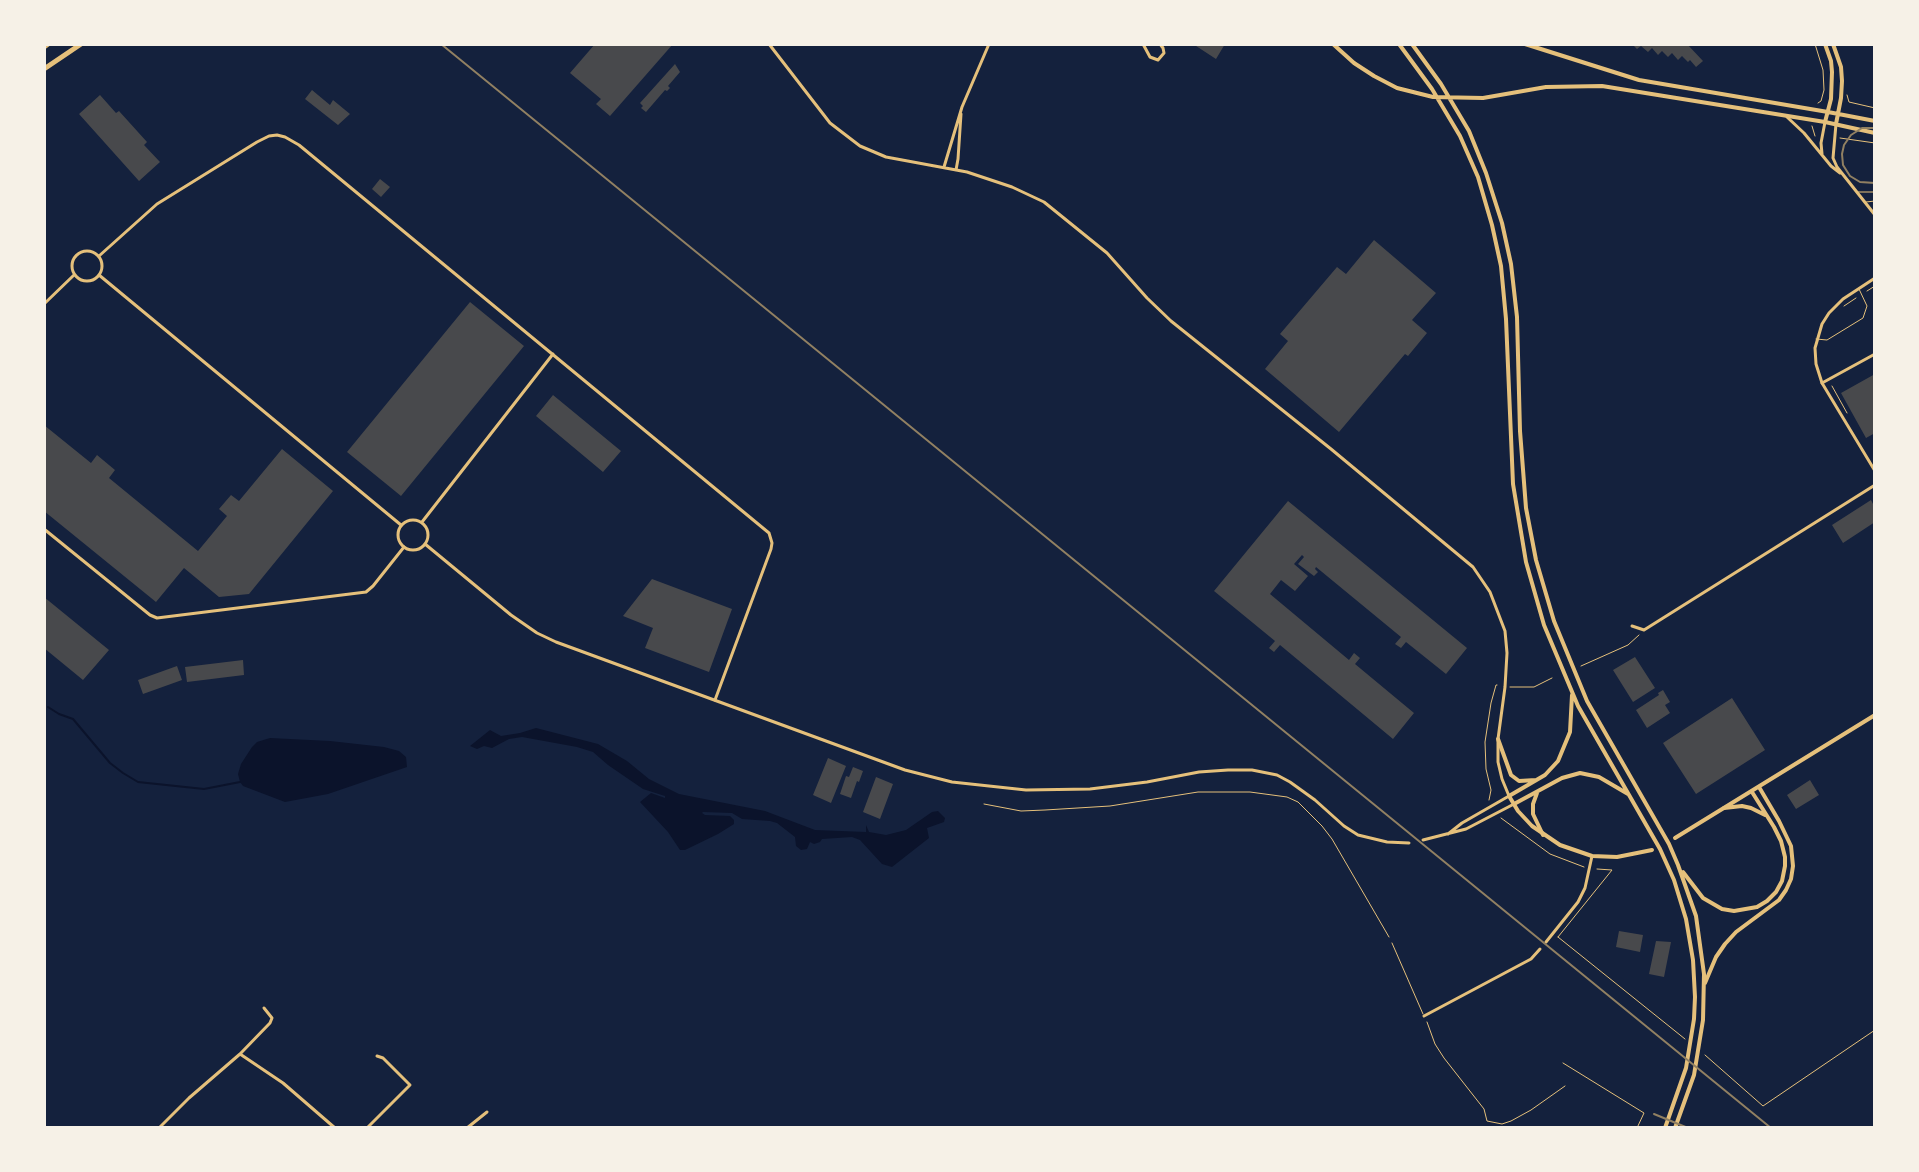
<!DOCTYPE html>
<html>
<head>
<meta charset="utf-8">
<style>
  body { margin:0 }
  #map { position:relative; width:1919px; height:1172px; overflow:hidden; background:#14213d; font-family:"Sofia Sans Condensed",sans-serif }
  canvas { display:block }
  .frame { position:absolute; inset:0; border:46px solid #f6f1e7; pointer-events:none }
</style>
</head>
<body>
<div id="map">
<canvas width="1919" height="1172"></canvas>
<div class="frame"></div>
</div>
<script>
const g = document.querySelector('canvas').getContext('2d');
g.lineJoin = 'round';
function fill(path, color) { g.fillStyle = color; g.fill(path, 'evenodd'); }
const shape = rows => new Path2D(rows.map(r => 'M' + r).join(''));
function strokePath(path, color, width, dash) { g.strokeStyle = color; g.lineWidth = width; g.lineCap = dash ? 'butt' : 'round'; g.setLineDash(dash || []); g.stroke(path); }
fill(shape([
  [536,728,598,744,627,761,649,779,679,794,765,811,815,830,866,832,866,825,869,832,886,835,906,830,932,812,938,811,945,818,944,822,927,828,929,838,892,867,882,864,860,840,852,837,822,839,820,842,814,844,810,842,807,849,801,850,796,846,795,837,777,823,770,821,742,819,732,813,703,812,702,813,705,815,730,816,734,820,734,824,718,834,685,850,680,850,668,832,640,802,651,793,665,798,665,796,643,789,608,765,593,752,577,747,522,737,509,739,492,748,484,746,477,749,470,746,490,730,501,736,520,733],
  [270,738,330,741,384,747,399,751,406,757,407,767,328,794,285,802,243,786,240,782,238,774,241,764,252,747,257,742]
]), '#0b132b');
strokePath(shape([
  [48,707,59,714,73,719,110,763,123,773,138,782,204,789,240,782]
]), '#0b132b', 2);
fill(shape([
  [595,44,673,44,610,116,596,104,601,99,570,73],
  [1193,44,1225,44,1216,59],
  [1632,44,1687,44,1703,61,1696,67,1690,60,1688,62,1682,56,1678,60,1672,53,1668,57,1662,51,1658,55,1652,48,1648,52,1641,46,1637,49],
  [675,64,680,72,668,86,670,88,667,91,665,90,646,112,641,108,643,106,640,103],
  [312,90,330,105,333,100,350,114,338,125,305,99],
  [100,95,116,113,119,111,147,142,144,145,160,162,139,181,79,114],
  [380,179,390,187,381,197,372,189],
  [1374,240,1436,293,1412,320,1427,333,1408,356,1405,354,1339,432,1265,369,1288,341,1280,334,1337,267,1346,274],
  [470,302,524,346,401,496,347,452],
  [1875,374,1875,433,1866,438,1841,393],
  [553,395,621,451,603,472,536,416],
  [44,425,91,463,97,455,115,470,109,478,198,551,227,516,219,509,231,495,239,501,282,449,333,491,249,594,219,597,184,568,156,602,44,511],
  [1871,500,1875,508,1875,522,1843,543,1832,525],
  [1288,501,1467,648,1446,674,1406,642,1401,648,1395,644,1401,637,1316,567,1315,569,1318,572,1314,576,1298,564,1304,557,1302,555,1294,564,1308,576,1295,591,1281,580,1270,594,1349,660,1354,653,1360,658,1355,664,1414,713,1393,739,1280,645,1274,652,1269,648,1275,641,1214,591],
  [652,579,732,609,709,672,645,648,653,628,623,616],
  [44,597,109,650,83,680,44,648],
  [1635,657,1655,688,1633,702,1613,670],
  [243,660,244,675,187,682,185,667],
  [177,666,182,680,143,694,138,680],
  [1663,690,1670,702,1665,705,1670,713,1647,728,1636,710,1659,695,1658,693],
  [1732,698,1765,750,1696,794,1663,743],
  [828,758,846,766,831,803,813,795],
  [853,767,863,771,859,782,857,781,851,798,840,794,846,776,849,777],
  [876,777,893,784,880,819,863,812],
  [1810,780,1819,795,1796,809,1787,795],
  [1619,931,1643,935,1640,952,1616,947],
  [1656,941,1671,942,1664,977,1649,974]
]), '#48494c');
strokePath(shape([
  [1815,44,1823,70,1824,90,1821,101,1818,103],
  [1847,95,1849,102,1875,108],
  [1812,126,1815,136],
  [1840,138,1875,143],
  [1867,291,1875,286],
  [1844,306,1856,298],
  [1832,386,1847,413],
  [1581,666,1628,645,1639,635],
  [1510,687,1534,687,1552,678],
  [1489,800,1491,790,1486,769,1485,742,1491,703,1496,685,1497,685],
  [984,804,1021,811,1045,810,1110,806,1198,792,1250,792,1287,797,1298,802,1322,826,1332,839,1389,937],
  [1501,818,1550,854,1584,867],
  [1558,937,1612,870,1597,869],
  [1558,937,1685,1039],
  [1427,1022,1435,1044,1444,1058,1484,1109,1487,1121,1502,1124,1511,1121,1531,1110,1565,1086],
  [1705,1055,1763,1106,1875,1030],
  [1563,1063,1644,1113,1637,1128]
]), '#e5c07b', 1);
strokePath(shape([
  [1858,192,1875,192],
  [1866,202,1875,201],
  [1816,339,1827,340,1863,318,1867,306,1859,289],
  [1392,943,1423,1014]
]), '#e5c07b', 1);
strokePath(shape([
  [1143,44,1150,57,1158,60,1164,53,1163,48,1160,44],
  [99,256,157,204,257,142,269,136,277,135,285,137,299,145,769,533,772,543,771,549,715,700],
  [1822,383,1875,354],
  [422,522,553,354],
  [44,529,150,615,157,618,366,592,373,586,404,547],
  [1632,626,1644,630,1875,485],
  [1546,942,1578,902,1585,888,1592,856],
  [1424,1016,1531,959,1540,949],
  [240,1054,283,1083,335,1128],
  [159,1128,189,1098,240,1054,270,1023,272,1018,264,1008],
  [367,1128,410,1085,383,1058,377,1056],
  [467,1128,487,1112]
]), '#e5c07b', 3);
strokePath(shape([
  [769,44,830,123,860,146,886,157,967,172,1012,187,1044,202,1107,253,1147,298,1171,321,1331,449,1473,567,1490,592,1505,631,1507,653,1505,687,1498,739,1498,762,1502,779,1509,796,1462,823,1448,834],
  [1787,117,1804,133,1831,166,1840,173],
  [1836,124,1833,158,1837,167,1875,215],
  [1822,154,1821,143,1825,122],
  [944,167,962,107,989,44],
  [956,170,958,159,961,114],
  '72 266a15 15 0 1 1 30 0a15 15 0 1 1-30 0Z',
  [99,275,401,525],
  [1875,278,1843,299,1829,313,1822,324,1815,348,1816,364,1822,383,1875,471],
  [44,304,74,275],
  '398 535a15 15 0 1 1 30 0a15 15 0 1 1-30 0Z',
  [425,544,511,615,537,633,556,642,905,770,952,782,1026,790,1090,789,1147,782,1199,772,1228,770,1252,770,1277,775,1290,782,1315,800,1344,826,1358,835,1387,842,1409,843],
  [1423,840,1466,829,1514,804]
]), '#e5c07b', 3);
strokePath(shape([
  [1825,44,1831,61,1832,72,1831,99,1825,122,1875,133],
  [1833,44,1841,67,1842,81,1841,98,1836,124],
  [1828,112,1875,121],
  [1509,796,1518,811,1532,826,1560,845,1592,856,1617,857,1652,850],
  [1675,838,1875,715]
]), '#e5c07b', 4);
strokePath(shape([
  [1333,44,1354,63,1374,76,1397,88,1433,97,1483,98,1546,87,1602,86,1825,122],
  [1399,44,1432,89,1460,136,1478,177,1492,225,1501,266,1506,319,1513,484,1526,562,1544,625,1578,706,1660,849,1674,880,1686,919,1693,960,1695,997,1694,1019,1686,1068,1665,1128],
  [1412,44,1441,84,1469,131,1486,173,1502,223,1511,264,1517,317,1520,431,1526,508,1536,560,1554,621,1587,701,1669,844,1678,865,1696,916,1704,974,1703,1020,1694,1075,1675,1128],
  [1525,44,1639,80,1828,112],
  [1498,739,1511,775,1519,781,1536,780],
  [1537,793,1533,804,1533,814,1543,835],
  [1509,796,1545,775,1558,761,1570,732,1572,695],
  [1514,804,1562,778,1580,773,1599,777,1628,794],
  [1724,808,1742,806,1751,808,1765,815],
  [1683,872,1703,898,1722,909,1734,911,1757,907,1767,901,1776,892,1782,881,1785,866,1785,857,1781,841,1774,827,1752,792],
  [1705,983,1716,957,1725,944,1736,932,1779,900,1786,890,1791,879,1793,866,1791,846,1779,821,1759,787]
]), '#e5c07b', 4);
strokePath(shape([
  [44,47,48,44],
  [44,69,81,44]
]), '#e5c07b', 5);
strokePath(shape([
  [1875,128,1862,128,1851,135,1844,145,1842,154,1843,165,1850,176,1860,182,1875,183]
]), '#918062', 2);
strokePath(shape([
  [441,44,1771,1128],
  [1654,1114,1688,1128]
]), '#918062', 2);
</script>
</body>
</html>
